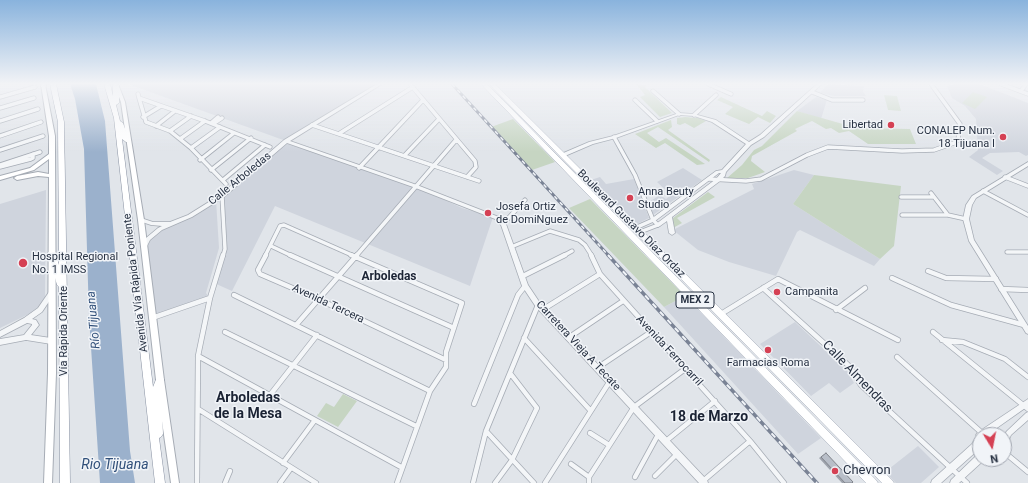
<!DOCTYPE html>
<html>
<head>
<meta charset="utf-8">
<style>
  body { margin:0 }
  #map { position:relative; width:1028px; height:483px; overflow:hidden; background:#e1e5ea; font-family:Roboto,sans-serif }
  canvas { display:block }
  .north { position:absolute; left:972px; top:427px; width:40px; height:40px; box-sizing:border-box; background:#f1f4f8; border:1px solid #a1a6b0; border-radius:50%; rotate:170deg; font-size:11px; font-weight:700; line-height:16px; text-align:center; color:#283243 }
  .north::after { content:''; display:block; margin:auto; width:14px; height:18px; background:#d54154; clip-path:polygon(50% 0,100% 100%,50% 72%,0 100%) }
</style>
</head>
<body>
<div id="map">
<canvas width="1028" height="483"></canvas>
<div class="north">N</div>
</div>
<script>
const g = document.querySelector('canvas').getContext('2d');
g.lineJoin = 'round';
function fill(path, color) { g.fillStyle = color; g.fill(path, 'evenodd'); }
const shape = rows => new Path2D(rows.map(r => 'M' + r).join(''));
function strokePath(path, color, width, dash) { g.strokeStyle = color; g.lineWidth = width; g.lineCap = dash ? 'butt' : 'round'; g.setLineDash(dash || []); g.stroke(path); }
function write(font, color, halo, rows, align = 'center') {
  g.font = font + ' Roboto,sans-serif'; g.lineWidth = 3; g.setLineDash([]); g.textBaseline = 'middle'; g.strokeStyle = halo; g.fillStyle = color; for (const [text, x, y, turn = 0] of rows) {
    g.save(); g.translate(x, y); g.rotate((+turn || 0) * Math.PI / 180); g.textAlign = isNaN(turn) ? turn : align; if (halo) g.strokeText(text, 0, 0); g.fillText(text, 0, 0); g.restore();
  }
}
fill(shape([
  [128,84,378,84,287,141,415,186,462,208,493,217,470,286,275,206,232,291,214,283,225,249,222,196,286,141],
  [828,84,864,86,863,91,866,96,834,96,820,93],
  [953,84,980,84,1028,103,1028,155,1026,156,1019,152,990,153,982,158,1003,171,997,175,969,157,978,150,976,119,965,106,952,98,947,86],
  [816,97,827,100,821,119,797,111],
  [683,168,702,180,653,215,649,202,660,195,666,199,671,195,657,182],
  [794,170,814,175,793,204,880,259,874,266,800,230,797,232,776,276,729,262,698,250,673,230,754,189,752,184],
  [600,177,606,184,634,179,649,218,637,224,591,180],
  [46,190,45,297,39,307,31,313,0,328,0,204],
  [216,200,219,248,206,293,210,298,152,318,144,246,153,234,190,216],
  [685,296,821,438,798,454,664,307],
  [795,322,847,371,854,383,840,393,829,383,811,396,760,344],
  [918,446,939,467,921,483,896,483,885,472]
]), '#cfd4dd');
fill(shape([
  [636,84,647,85,645,87,672,113,660,117,640,97,645,95],
  [973,92,987,97,975,109,962,103],
  [884,95,897,96,901,111,888,110],
  [721,97,762,116,767,111,776,116,770,123,758,117,749,124,725,114,733,107,717,100],
  [797,111,857,128,910,129,916,144,868,144,849,131,839,133,831,128,826,129,812,121,795,129,797,131,752,156,751,161,765,172,748,178,727,178,742,165,754,150,762,146],
  [685,117,698,118,706,121,694,128,685,123,680,125,677,124,677,118],
  [513,119,555,162,532,170,491,127],
  [671,120,672,127,668,130,710,160,709,162,658,127,647,133,659,142,666,138,705,164,697,165,665,143,656,148,635,134],
  [814,175,901,186,894,246,880,259,793,204],
  [708,192,715,197,677,218,682,223,673,228,673,218],
  [590,199,685,296,664,307,569,208],
  [343,394,357,401,338,427,317,416,326,403,334,407]
]), '#c6d5c2');
fill(shape([
  [70,84,96,84,105,121,130,451,135,483,100,483,89,317,84,149,75,99]
]), '#9bb1cc');
const minorFar1 = shape([
  [410,84,475,161,476,167,467,177],
  [708,84,731,94],
  [1001,84,1028,94],
  [653,91,679,114],
  [1021,91,1026,84],
  [812,92,832,100,863,100],
  [138,94,139,98,205,121,270,147],
  [0,97,35,87],
  [139,98,146,122,170,131,191,148,226,184],
  [635,100,657,121],
  [0,108,34,98],
  [694,115,716,95],
  [143,117,161,106],
  [0,121,38,109],
  [211,123,218,117],
  [213,124,222,118],
  [312,125,479,181],
  [156,126,175,111],
  [170,131,191,116],
  [340,133,413,87],
  [0,136,41,122],
  [614,137,635,175,653,220,658,225],
  [180,139,205,121],
  [191,148,220,127],
  [0,150,43,136],
  [405,155,439,119],
  [200,160,234,133],
  [0,165,40,152],
  [0,167,31,159,33,158,33,154],
  [359,168,423,100],
  [211,170,251,138],
  [1005,177,1028,186],
  [709,179,746,181,761,179,807,155,828,147,902,151,934,150,954,143,958,140,960,124,931,84],
  [223,180,265,145],
  [983,191,1028,215],
  [931,193,948,215],
  [222,196,225,249,223,256],
  [901,197,934,197],
  [902,215,948,215,966,219],
  [503,224,525,200],
  [271,246,292,256],
  [511,247,550,231,579,240,585,245,592,256],
  [1007,252,1028,252],
  [265,256,280,226,284,225,354,256],
  [356,256,456,140],
  [563,256,572,251]
]);
const minor = shape([
  [266,255,258,270,260,274,318,299,446,360],
  [290,255,454,328],
  [351,255,462,303,446,352,446,367,430,391,397,483],
  [591,255,600,274,750,441,784,483],
  [928,271,946,278,996,279],
  [523,276,565,255],
  [892,278,951,305,1024,325],
  [763,288,848,365,861,385,967,483],
  [1001,289,1028,290],
  [234,295,430,391],
  [542,310,600,274],
  [836,310,865,288],
  [721,314,778,279,898,340],
  [152,318,210,298],
  [296,325,357,255],
  [225,332,416,426],
  [933,332,1028,409],
  [524,338,590,410],
  [568,338,623,301],
  [942,340,963,342,1005,359,1028,377],
  [198,356,401,467],
  [897,357,982,433],
  [597,368,651,332],
  [270,395,317,335],
  [474,404,518,295,525,286],
  [198,409,316,483],
  [486,431,534,483],
  [590,433,609,445],
  [666,441,715,401],
  [1004,452,1028,472],
  [283,463,315,420],
  [571,464,589,477],
  [655,476,677,454],
  [635,477,659,433],
  [703,481,750,441],
  [197,483,198,356,210,298,223,255],
  [225,483,230,471],
  [280,483,291,468],
  [473,483,486,431,538,305],
  [495,483,512,460,537,408,510,373],
  [545,483,610,381],
  [589,483,589,477,634,407,685,369]
]);
const tertiary = shape([
  [377,84,382,84,290,141,417,185,499,217,506,224,528,285,540,303,707,480,708,483,699,483,536,307,522,286,501,225,495,219,413,187,287,143,224,197,192,217,162,230,150,240,146,248,142,248,141,246,146,238,158,228,162,226,151,225,139,221,138,220,139,219,141,218,153,222,170,222,188,215,220,195,284,140,377,84],
  [817,84,822,84,764,137,751,145,726,172,725,176,720,181,672,217,675,233,672,235,669,233,667,221,660,226,642,233,638,233,637,232,638,231,656,224,716,179,721,173,719,173,655,221,635,230,632,228,633,227,651,219,716,171,722,170,746,144,712,122,694,116,679,115,616,138,593,144,565,156,561,156,561,154,589,142,613,136,679,113,694,114,716,120,749,142,760,135,817,84],
  [1028,162,1028,166,976,198,972,205,969,219,974,240,1028,326,1028,334,1026,333,969,241,963,219,966,205,972,196,1028,162],
  [49,292,53,292,54,294,42,312,32,319,36,320,39,325,31,335,51,338,53,339,54,341,53,343,51,344,26,340,0,345,0,339,24,335,32,325,32,324,27,323,0,337,0,331,24,318,38,308,49,292],
  [1028,399,1028,406,994,430,999,433,1000,435,980,435,980,445,978,450,941,483,931,483,932,480,972,444,977,436,976,435,977,433,1028,399],
  [1028,412,1028,420,1011,435,1007,444,1004,445,1004,435,1007,431,1026,413,1028,412],
  [980,454,980,459,983,459,983,461,959,483,950,483,951,480,977,455,980,454]
]);
const secondary = shape([
  [41,84,45,84,55,136,56,373,52,483,44,483,48,373,49,177,38,176,17,180,14,178,17,176,38,172,49,174,49,159,34,170,0,180,0,176,30,168,49,154,49,136,41,84],
  [114,84,118,84,125,102,144,220,164,380,179,483,171,483,156,380,138,220,121,102,114,84]
]);
const primary = shape([
  [481,84,487,84,876,480,878,483,866,483,481,84],
  [489,84,495,84,892,480,894,483,882,483,489,84]
]);
const trunk = shape([
  [40,84,46,84,46,86,45,87,41,87,40,84],
  [50,84,56,84,64,122,70,483,60,483,59,287,57,285,48,253,49,251,55,251,59,265,58,122,50,84],
  [104,84,110,84,113,96,113,85,114,84,119,85,119,103,116,105,120,121,123,123,128,137,131,141,130,142,126,142,122,139,153,387,157,377,160,376,163,377,164,380,161,388,163,434,161,437,159,438,165,483,155,483,114,118,104,84]
]);
strokePath(minorFar1, '#a6acb5', 5);
strokePath(minor, '#a6acb5', 6);
strokePath(tertiary, '#a6acb5', 1.5);
strokePath(secondary, '#a6acb5', 2);
strokePath(primary, '#a0a8b7', 1);
strokePath(trunk, '#8891a2', 1);
strokePath(minorFar1, '#f4f6f8', 3.5);
strokePath(minor, '#f4f6f8', 4.5);
fill(tertiary, '#f4f6f8');
fill(secondary, '#fff');
fill(primary, '#fff');
fill(trunk, '#fff');
const railFar1 = shape([
  [452,84,609,256]
]);
const rail = shape([
  [608,255,817,483]
]);
strokePath(railFar1, '#7a8395', 3);
strokePath(rail, '#7a8395', 3.5);
strokePath(railFar1, '#f1f4f8', 1.5, [4]);
strokePath(rail, '#f1f4f8', 2, [5.5]);
fill(shape([
  [826,453,852,483,842,483,819,458]
]), '#9ea3ac');
const building = shape([
  [826,453,853,482,852,483,845,483,821,457,826,453]
]);
fill(building, '#b8bec8');
strokePath(building, '#81858c', 1);
const sky = g.createLinearGradient(0, 0, 0, 152);
sky.addColorStop(0, '#89b3dd');
sky.addColorStop(0.55, '#f2f3f6');
sky.addColorStop(1, '#f2f3f600');
g.fillStyle = sky;
g.fillRect(0, 0, 1028, 152);
for (const [x, y, r, color] of [
  [891,125,4,"#d54154"],
  [1003,137,4,"#d54154"],
  [630,198,4,"#d54154"],
  [488,213,4,"#d54154"],
  [23,263,5,"#d54154"],
  [777,292,4,"#d54154"],
  [768,350,4,"#d54154"],
  [835,471,4,"#d54154"]
]) { const dot = new Path2D(); dot.arc(x, y, r, 0, 2 * Math.PI); g.fillStyle = color; g.fill(dot); strokePath(dot, '#f1f4f8', 1.5); }
for (const [x, y, w] of [
  [695,300,38]
]) { const box = new Path2D(); box.roundRect(x - w / 2, y - 8, w, 16, 3); g.fillStyle = '#f1f4f8'; g.fill(box); strokePath(box, '#283243', 1); }
write('bold 10px', '#283243', null, [
  ["MEX 2",695,300]
]);
write('11px', '#283243', '#f1f4f8', [
  ["Libertad",883,125,"right"],
  ["CONALEP Num.",995,131,"right"],
  ["18 Tijuana I",995,144,"right"],
  ["Anna Beuty",638,192],
  ["Studio",638,205],
  ["Josefa Ortiz",496,207],
  ["de DomiNguez",496,220],
  ["Hospital Regional",32,257],
  ["No. 1 IMSS",32,270],
  ["Campanita",785,292],
  ["Farmacias Roma",768,363,"center"]
], 'left');
write('11px', '#283243', '#f1f4f8', [
  ["Calle Arboledas",240,179,-39],
  ["Boulevard Gustavo Díaz Ordaz",631,224,45],
  ["Avenida Vía Rápida Poniente",136,283,-97],
  ["Avenida Tercera",328,304,25],
  ["Vía Rápida Oriente",64,331,-90],
  ["Carretera Vieja A Tecate",578,346,47],
  ["Avenida Ferrocarril",669,351,47]
]);
write('bold 12px', '#1b2334', '#f1f4f8', [
  ["Arboledas",389,277]
]);
write('italic 12px', '#304f79', '#f1f4f8', [
  ["Río Tijuana",94,320,-95]
]);
write('13px', '#283243', '#f1f4f8', [
  ["Calle Almendras",857,377,46]
]);
write('13px', '#283243', '#f1f4f8', [
  ["Chevron",843,471]
], 'left');
write('bold 14px', '#1b2334', '#f1f4f8', [
  ["Arboledas",248,398],
  ["de la Mesa",248,414],
  ["18 de Marzo",709,417]
]);
write('italic 14px', '#304f79', '#f1f4f8', [
  ["Rio Tijuana",115,465]
]);
</script>
</body>
</html>
